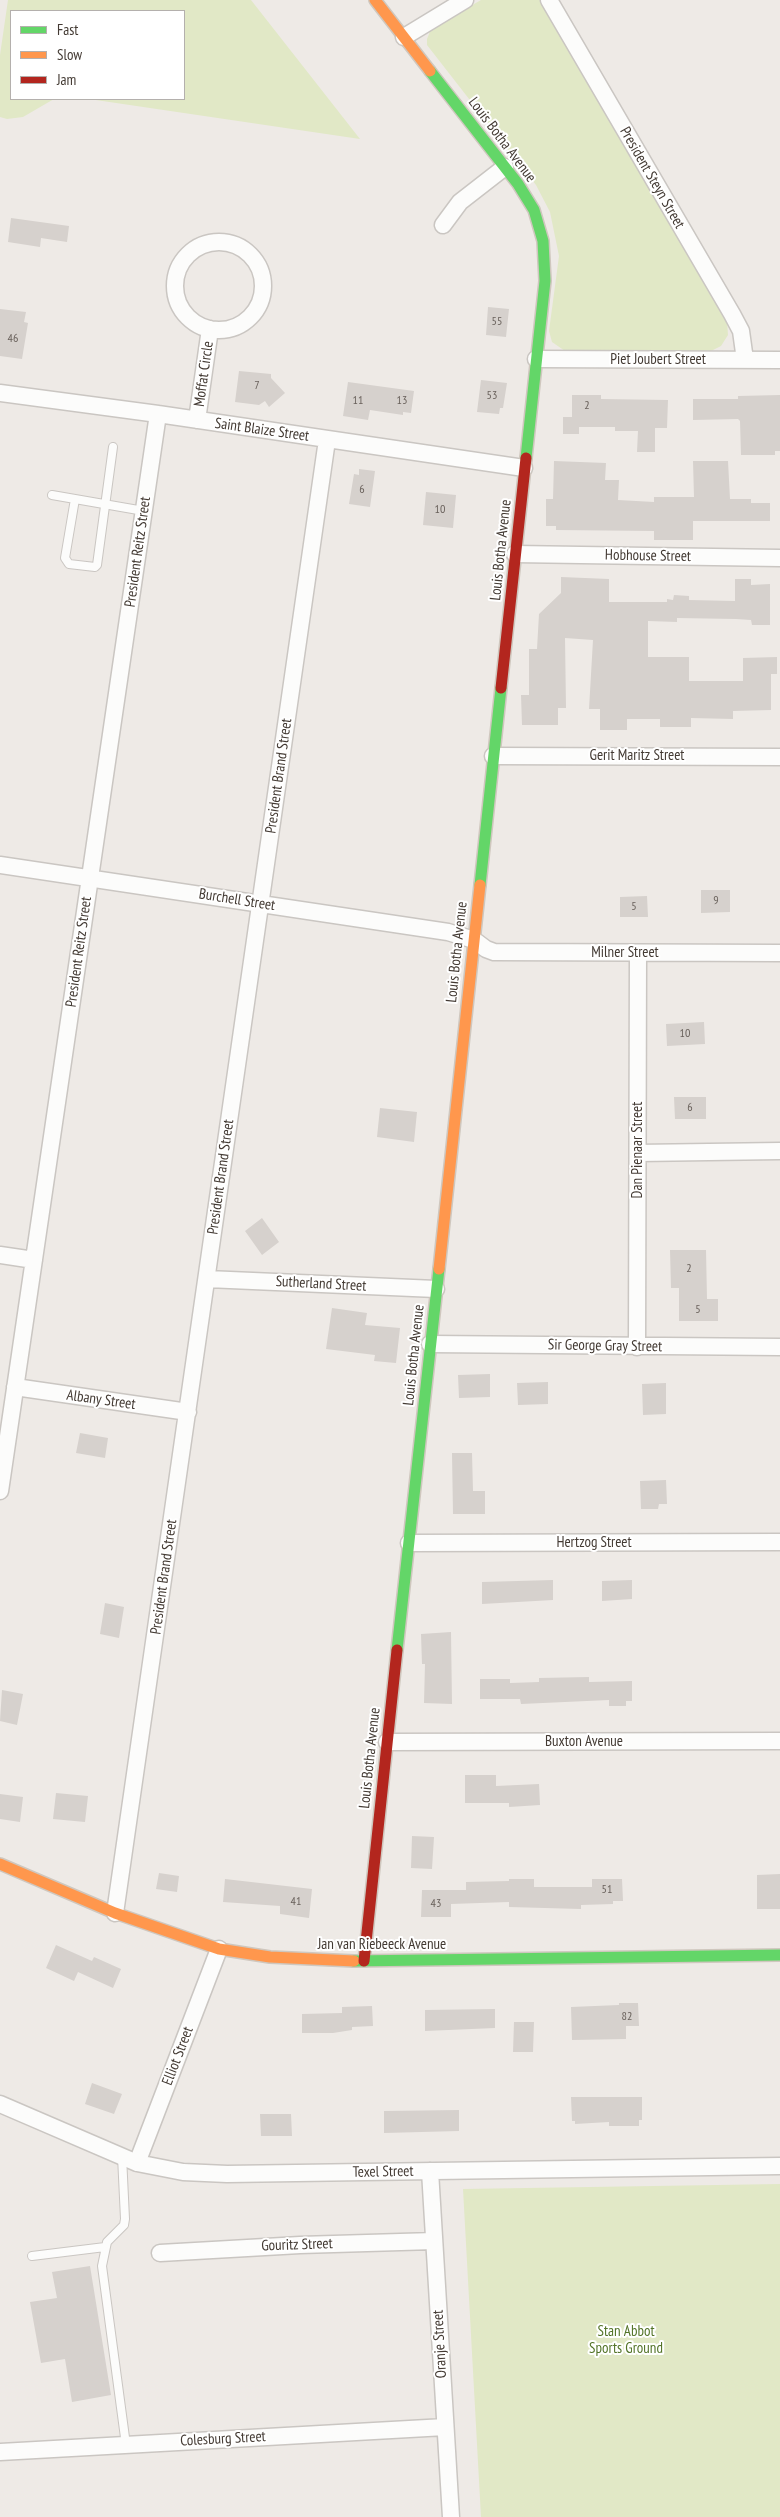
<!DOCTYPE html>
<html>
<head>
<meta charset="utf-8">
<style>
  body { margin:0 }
  #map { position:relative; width:780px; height:2517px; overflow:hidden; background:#eeeae6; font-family:"PT Sans Narrow",sans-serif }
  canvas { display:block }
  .legend { position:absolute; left:10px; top:10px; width:175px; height:90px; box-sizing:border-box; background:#fff; border:1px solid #b4b0ad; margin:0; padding:6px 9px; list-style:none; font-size:15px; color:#433a33 }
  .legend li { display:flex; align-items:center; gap:10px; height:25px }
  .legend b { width:25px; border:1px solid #b4b0ad }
</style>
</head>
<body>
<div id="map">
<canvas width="780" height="2517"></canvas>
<ul class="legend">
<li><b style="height:6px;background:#63d668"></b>Fast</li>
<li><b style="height:6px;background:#ff974d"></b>Slow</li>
<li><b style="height:6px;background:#b3261e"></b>Jam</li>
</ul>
</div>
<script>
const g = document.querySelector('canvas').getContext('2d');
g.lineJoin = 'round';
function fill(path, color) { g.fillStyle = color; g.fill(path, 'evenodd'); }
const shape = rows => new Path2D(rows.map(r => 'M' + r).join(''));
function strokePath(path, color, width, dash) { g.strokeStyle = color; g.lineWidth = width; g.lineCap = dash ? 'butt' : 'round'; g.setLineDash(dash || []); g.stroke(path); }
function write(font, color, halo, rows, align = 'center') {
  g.font = font + ' "PT Sans Narrow",sans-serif'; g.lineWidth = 4; g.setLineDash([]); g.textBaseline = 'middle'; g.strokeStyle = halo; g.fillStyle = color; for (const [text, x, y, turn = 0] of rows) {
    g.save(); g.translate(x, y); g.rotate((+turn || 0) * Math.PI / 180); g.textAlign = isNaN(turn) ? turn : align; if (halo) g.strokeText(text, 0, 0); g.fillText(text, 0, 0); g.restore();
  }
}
fill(shape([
  [8,0,251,0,360,139,89,99,184,99,184,11,11,11,11,99,54,99,23,117,7,119,0,117,0,55],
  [481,0,540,0,727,321,728,335,721,346,709,352,565,351,552,342,549,331,559,256,550,212,536,185,427,45,427,39,431,29],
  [780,2184,780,2517,481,2517,463,2189]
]), '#e1e8c6');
fill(shape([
  [11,218,69,226,67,242,41,238,40,247,8,242],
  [488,307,509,309,506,337,486,335],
  [0,309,26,312,24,322,28,323,22,359,0,356],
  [239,371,271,374,271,378,285,393,269,407,265,401,259,405,235,402],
  [481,380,507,383,503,408,500,408,499,414,477,412],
  [348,382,414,391,411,413,403,412,403,415,370,410,368,420,343,416],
  [572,395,601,395,601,399,668,400,667,428,655,428,655,452,637,452,638,431,615,431,615,427,579,427,579,434,563,434,563,417,572,417],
  [780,395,780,451,775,451,775,455,741,455,740,421,738,419,693,420,693,399,738,399,738,396],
  [554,461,606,463,605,480,619,480,618,500,654,502,654,497,694,497,693,461,728,461,730,499,751,499,751,503,770,503,770,521,693,521,693,540,654,540,654,531,556,530,556,526,546,526,546,499,553,499],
  [359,469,375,471,370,507,349,504,354,474,359,475],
  [426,492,456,495,453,528,423,525],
  [561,577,609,579,609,602,667,602,667,599,673,600,674,595,689,596,689,600,735,601,735,579,751,579,751,585,770,584,770,625,752,625,751,620,736,619,677,618,677,622,648,621,648,657,689,657,689,681,743,681,743,658,777,657,777,674,771,674,771,710,733,711,733,719,691,718,691,727,660,727,660,719,627,719,627,730,600,730,600,709,589,709,593,640,565,638,566,708,558,708,558,725,522,725,521,695,529,695,529,649,537,649,539,614,561,593],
  [701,890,730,890,730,912,701,913],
  [647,896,648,917,620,917,620,897],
  [704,1022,705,1044,667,1046,666,1024],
  [674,1097,706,1097,706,1119,675,1119],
  [380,1108,417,1112,414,1142,377,1137],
  [262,1218,279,1242,262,1255,245,1231],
  [670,1250,706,1250,707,1299,718,1299,718,1321,679,1321,679,1288,671,1288],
  [332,1308,367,1313,365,1325,400,1328,396,1363,374,1361,375,1355,326,1349],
  [490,1374,490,1397,459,1398,458,1375],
  [548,1382,548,1404,518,1405,517,1383],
  [666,1383,666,1414,643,1415,642,1384],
  [80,1433,108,1438,105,1458,76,1453],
  [452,1453,472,1453,473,1491,485,1491,485,1514,453,1514],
  [666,1480,667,1504,659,1504,658,1509,641,1509,640,1481],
  [553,1580,553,1600,482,1604,482,1582],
  [632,1580,632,1599,602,1601,602,1581],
  [105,1603,124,1607,119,1638,100,1634],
  [451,1632,452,1704,424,1703,425,1664,422,1664,421,1634],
  [589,1677,589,1682,632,1681,632,1701,626,1701,626,1706,609,1706,609,1700,521,1704,520,1699,480,1699,480,1679,510,1679,510,1683,539,1682,539,1678],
  [2,1690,23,1694,17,1725,0,1721],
  [465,1775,496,1775,496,1786,539,1784,540,1805,509,1807,509,1803,465,1803],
  [56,1793,88,1796,85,1822,53,1819],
  [0,1794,23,1797,20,1822,0,1819],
  [412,1836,434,1837,432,1869,411,1868],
  [159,1873,179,1876,177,1892,156,1889],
  [780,1874,780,1909,757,1909,757,1875],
  [225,1879,312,1889,309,1918,280,1914,280,1906,223,1902],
  [509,1879,534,1879,534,1887,592,1887,592,1879,622,1879,623,1901,613,1901,613,1904,581,1905,581,1909,509,1907,509,1902,451,1904,451,1917,421,1917,422,1890,466,1890,466,1882,509,1881],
  [56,1945,92,1961,94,1957,121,1969,113,1988,78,1972,74,1981,46,1968],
  [619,2003,638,2003,639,2026,626,2026,626,2039,572,2040,571,2007,619,2005],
  [372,2006,373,2026,352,2027,352,2030,333,2033,302,2033,302,2014,342,2013,342,2007],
  [495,2009,495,2028,425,2031,425,2010],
  [514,2022,534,2022,533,2052,513,2052],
  [92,2083,122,2094,114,2114,85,2104],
  [571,2097,642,2097,642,2120,639,2120,639,2126,609,2126,609,2122,575,2124,575,2121,572,2121],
  [459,2110,459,2131,384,2133,384,2111],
  [260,2114,291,2114,292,2136,261,2136],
  [90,2266,111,2395,72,2402,65,2359,41,2363,30,2302,57,2298,52,2272]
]), '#d6d1cd');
const lane = shape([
  [52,495,144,511],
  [75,499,65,558,69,564,95,567,97,565,113,447],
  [122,2156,125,2219,124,2225,107,2242,102,2266,126,2445],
  [32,2256,105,2247]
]);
const street = shape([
  [549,0,732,314,741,331,745,360],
  [404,37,465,0],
  [443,225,460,202,505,167],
  '175 286a44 44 0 1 1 88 0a44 44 0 1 1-88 0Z',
  [536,359,780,360],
  [0,393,158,414,524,468],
  [197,420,210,329],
  [515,554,780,558],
  [493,756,780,757],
  [0,865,448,932,474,940,486,949,494,952,780,953],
  [638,1153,780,1151],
  [0,1255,34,1260],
  [207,1279,436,1289],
  [430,1344,780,1347],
  [637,1347,638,953],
  [15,1387,188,1412],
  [0,1491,158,414],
  [409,1543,780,1542],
  [387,1742,780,1741],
  [115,1913,327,440],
  [0,2104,137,2163,183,2172,227,2174,780,2166],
  [137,2163,219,1949],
  [430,2171,451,2517],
  [160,2253,300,2245,434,2241],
  [0,2452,445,2427]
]);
const fast = shape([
  [430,71,518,184,534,210,543,241,545,281,526,458],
  [480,885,501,688],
  [397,1650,439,1269],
  [354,1961,780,1955]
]);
const slow = shape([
  [375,0,430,71],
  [439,1269,480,885],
  [0,1864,115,1913,219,1949,270,1957,354,1961]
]);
const jam = shape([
  [501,688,526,458],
  [364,1961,397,1650]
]);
strokePath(lane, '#cac6c2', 10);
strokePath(street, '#cac6c2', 19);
strokePath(fast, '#cfc7be', 14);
strokePath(slow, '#cfc7be', 14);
strokePath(jam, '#cfc7be', 14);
strokePath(lane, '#fcfcfb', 8);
strokePath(street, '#fcfcfb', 16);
strokePath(fast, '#63d668', 11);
strokePath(slow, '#ff974d', 11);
strokePath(jam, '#b3261e', 11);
write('12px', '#69615b', null, [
  ["55",497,322],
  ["46",13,339],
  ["7",257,386],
  ["53",492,396],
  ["11",358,401],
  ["13",402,401],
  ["2",587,406],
  ["6",362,490],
  ["10",440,510],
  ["9",716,901],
  ["5",634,907],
  ["10",685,1034],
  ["6",690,1108],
  ["2",689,1269],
  ["5",698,1310],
  ["51",607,1890],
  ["41",296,1902],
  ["43",436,1904],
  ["82",627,2017]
]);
write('15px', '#433a33', '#fff', [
  ["Louis Botha Avenue",502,140,53],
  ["President Steyn Street",652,178,60],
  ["Piet Joubert Street",658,360],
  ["Moffat Circle",204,374,-82],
  ["Saint Blaize Street",262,430,8],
  ["Louis Botha Avenue",501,550,-84],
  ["President Reitz Street",138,552,-82],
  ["Hobhouse Street",648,556,1],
  ["Gerit Maritz Street",637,756],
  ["President Brand Street",279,776,-82],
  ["Burchell Street",237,900,9],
  ["President Reitz Street",79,952,-82],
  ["Louis Botha Avenue",457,952,-84],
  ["Milner Street",625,953],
  ["Dan Pienaar Street",638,1150,-90],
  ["President Brand Street",221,1177,-82],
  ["Sutherland Street",321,1284,3],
  ["Sir George Gray Street",605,1346,1],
  ["Louis Botha Avenue",414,1355,-84],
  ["Albany Street",101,1400,8],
  ["Hertzog Street",594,1543],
  ["President Brand Street",164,1577,-82],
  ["Buxton Avenue",584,1742],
  ["Louis Botha Avenue",370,1758,-84],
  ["Jan van Riebeeck Avenue",382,1945],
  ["Elliot Street",178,2056,-69],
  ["Texel Street",383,2172,-1],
  ["Gouritz Street",297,2245,-2],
  ["Oranje Street",440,2344,-93],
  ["Colesburg Street",223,2439,-3]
]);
write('15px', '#527327', '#fff', [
  ["Stan Abbot",626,2332],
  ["Sports Ground",626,2349]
]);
</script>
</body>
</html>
